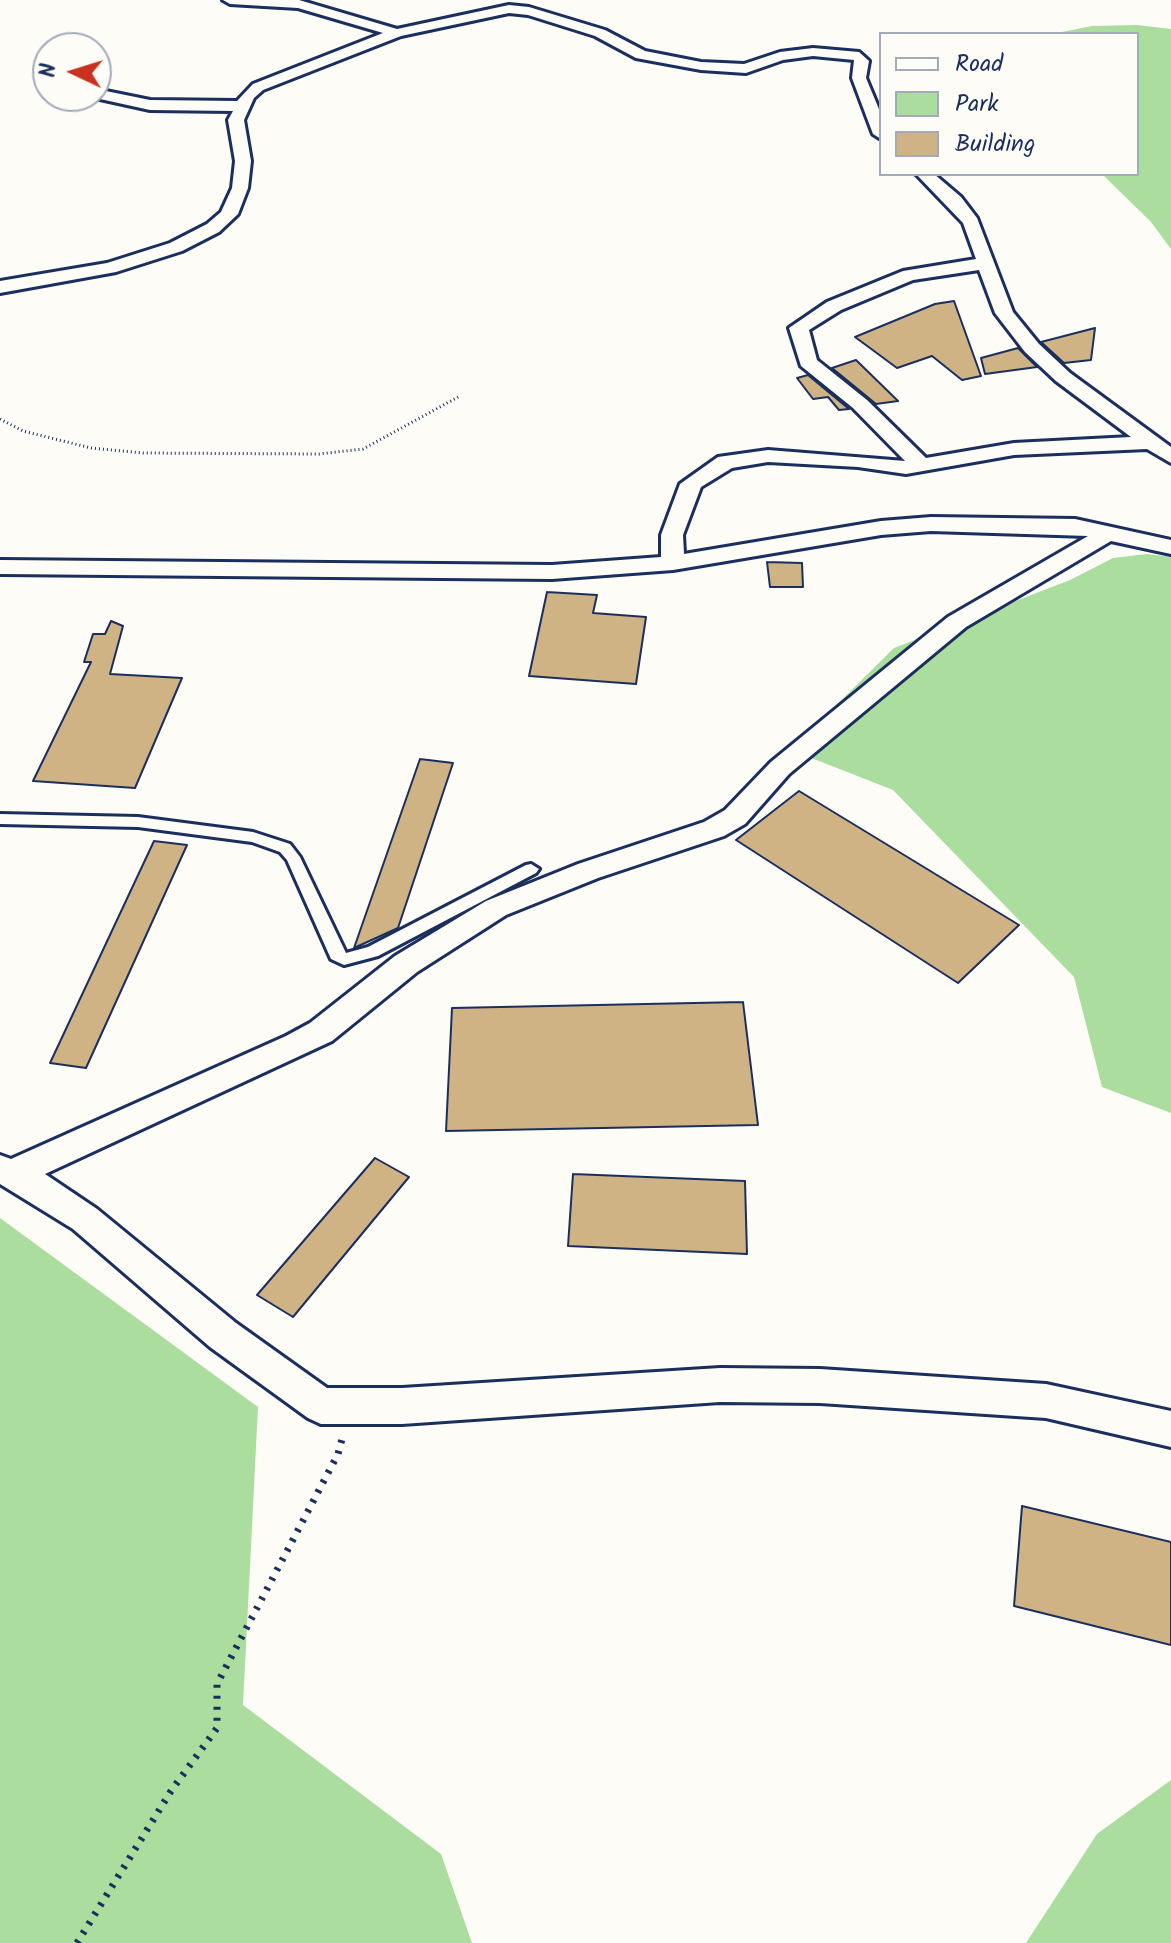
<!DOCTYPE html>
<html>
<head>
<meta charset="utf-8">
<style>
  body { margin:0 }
  #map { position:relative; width:1171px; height:1943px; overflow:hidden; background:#fdfcf7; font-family:Kalam,sans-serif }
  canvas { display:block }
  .legend { position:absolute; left:879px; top:32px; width:260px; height:144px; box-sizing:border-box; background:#fdfcf7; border:2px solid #a3aaba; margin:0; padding:10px 14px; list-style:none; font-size:24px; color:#1b2f5e }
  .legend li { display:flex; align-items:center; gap:16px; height:40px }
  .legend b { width:40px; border:2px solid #a3aaba }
  .north { position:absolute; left:32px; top:32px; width:80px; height:80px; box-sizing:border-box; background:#fdfcf7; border:2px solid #a3aaba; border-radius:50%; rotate:274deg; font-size:22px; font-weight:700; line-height:32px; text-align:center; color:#1b2f5e }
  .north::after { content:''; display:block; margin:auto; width:28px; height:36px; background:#c8321e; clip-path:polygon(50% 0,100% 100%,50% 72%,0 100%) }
</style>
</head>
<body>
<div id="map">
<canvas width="1171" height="1943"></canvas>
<ul class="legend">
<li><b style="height:10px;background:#fdfcf7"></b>Road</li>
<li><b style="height:22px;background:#aadd9e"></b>Park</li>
<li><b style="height:22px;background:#cfb384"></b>Building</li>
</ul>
<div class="north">N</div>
</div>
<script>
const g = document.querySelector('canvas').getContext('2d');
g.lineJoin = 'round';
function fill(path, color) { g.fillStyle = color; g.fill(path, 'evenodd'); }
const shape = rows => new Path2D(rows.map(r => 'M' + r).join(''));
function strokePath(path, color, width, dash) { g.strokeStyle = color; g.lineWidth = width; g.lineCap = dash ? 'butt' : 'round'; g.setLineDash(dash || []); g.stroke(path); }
fill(shape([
  [1137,25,1171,29,1171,249,1151,222,1102,174,1137,174,1137,34,1052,34,1092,26],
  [1147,554,1171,557,1171,1113,1102,1087,1074,977,893,790,791,750,894,648,1070,580,1113,558],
  [0,1218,258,1407,243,1705,441,1854,472,1943,0,1943],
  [1171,1780,1171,1943,1026,1943,1097,1834]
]), '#aadd9e');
const building = shape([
  [954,301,981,376,962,380,932,356,897,368,855,337,935,304,954,301],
  [1095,328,1091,360,1064,363,1041,342,1095,328],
  [1018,348,1037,367,985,374,981,358,1018,348],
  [856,360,898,401,876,404,832,368,856,360],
  [808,375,849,409,839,410,828,397,813,399,797,378,808,375],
  [767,562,802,563,803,587,770,587,767,562],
  [547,592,597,595,593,613,646,617,636,684,529,676,547,592],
  [111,621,123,626,110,674,182,678,135,788,33,781,91,662,84,662,93,634,105,634,111,621],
  [420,759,453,763,398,928,354,948,420,759],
  [799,791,1019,925,958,983,736,840,799,791],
  [154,841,187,845,86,1068,50,1063,154,841],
  [743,1002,758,1125,446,1131,452,1008,743,1002],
  [375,1158,409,1177,293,1317,257,1295,375,1158],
  [573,1174,745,1181,747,1254,568,1246,573,1174],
  [1022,1506,1171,1542,1171,1645,1014,1606,1022,1506]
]);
fill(building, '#cfb384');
strokePath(building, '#1b2f5e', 2);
const lane = shape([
  [0,814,138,817,253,832,290,844,300,857,346,953,368,947,526,865,531,864,539,869,536,873,378,956,344,965,331,959,287,860,280,852,252,842,138,827,0,824,0,814]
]);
const street = shape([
  [223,0,299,0,397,29,509,5,529,7,605,30,645,51,701,62,744,64,780,52,813,48,859,52,869,61,866,78,881,114,881,139,873,134,852,78,854,60,813,56,783,60,746,73,701,70,636,58,595,36,528,15,509,13,401,36,263,90,254,98,244,120,251,161,248,188,238,214,219,232,182,251,116,272,0,293,0,281,107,263,170,243,207,224,221,212,232,188,235,161,228,120,233,111,150,110,91,97,96,96,96,89,150,100,237,101,253,84,383,33,298,8,230,4,223,0],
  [916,174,934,174,961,197,977,218,1013,312,1039,344,1070,373,1171,447,1171,463,1147,449,1014,455,906,474,858,467,768,462,732,468,701,487,683,535,684,554,881,521,931,517,1075,519,1171,540,1171,554,1111,541,966,627,789,774,745,824,724,836,598,878,506,915,417,972,332,1041,45,1174,97,1209,236,1323,327,1388,402,1388,720,1368,820,1369,1046,1384,1171,1411,1171,1447,1046,1418,820,1403,720,1402,402,1424,321,1424,308,1418,210,1347,73,1229,0,1184,0,1155,11,1159,286,1036,310,1023,395,956,486,901,578,864,704,822,725,810,771,762,948,617,1088,536,931,531,881,535,673,570,552,579,0,574,0,560,552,565,661,557,661,535,680,484,718,457,768,450,905,461,853,408,801,366,789,328,827,302,903,271,976,259,963,223,916,174],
  [979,270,995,313,1025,352,1056,381,1131,437,1014,443,926,458,867,400,817,360,809,330,841,310,913,280,979,270]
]);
strokePath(lane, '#1b2f5e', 6);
strokePath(street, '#1b2f5e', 6);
strokePath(shape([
  [0,419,23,431,91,448,143,453,319,454,363,449,460,396]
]), '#1b2f5e', 3, [1, 3]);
strokePath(shape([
  [77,1943,171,1791,217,1728,217,1684,338,1454,342,1439]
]), '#1b2f5e', 7, [3, 8]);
fill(lane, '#fdfcf7');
fill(street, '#fdfcf7');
</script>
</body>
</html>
